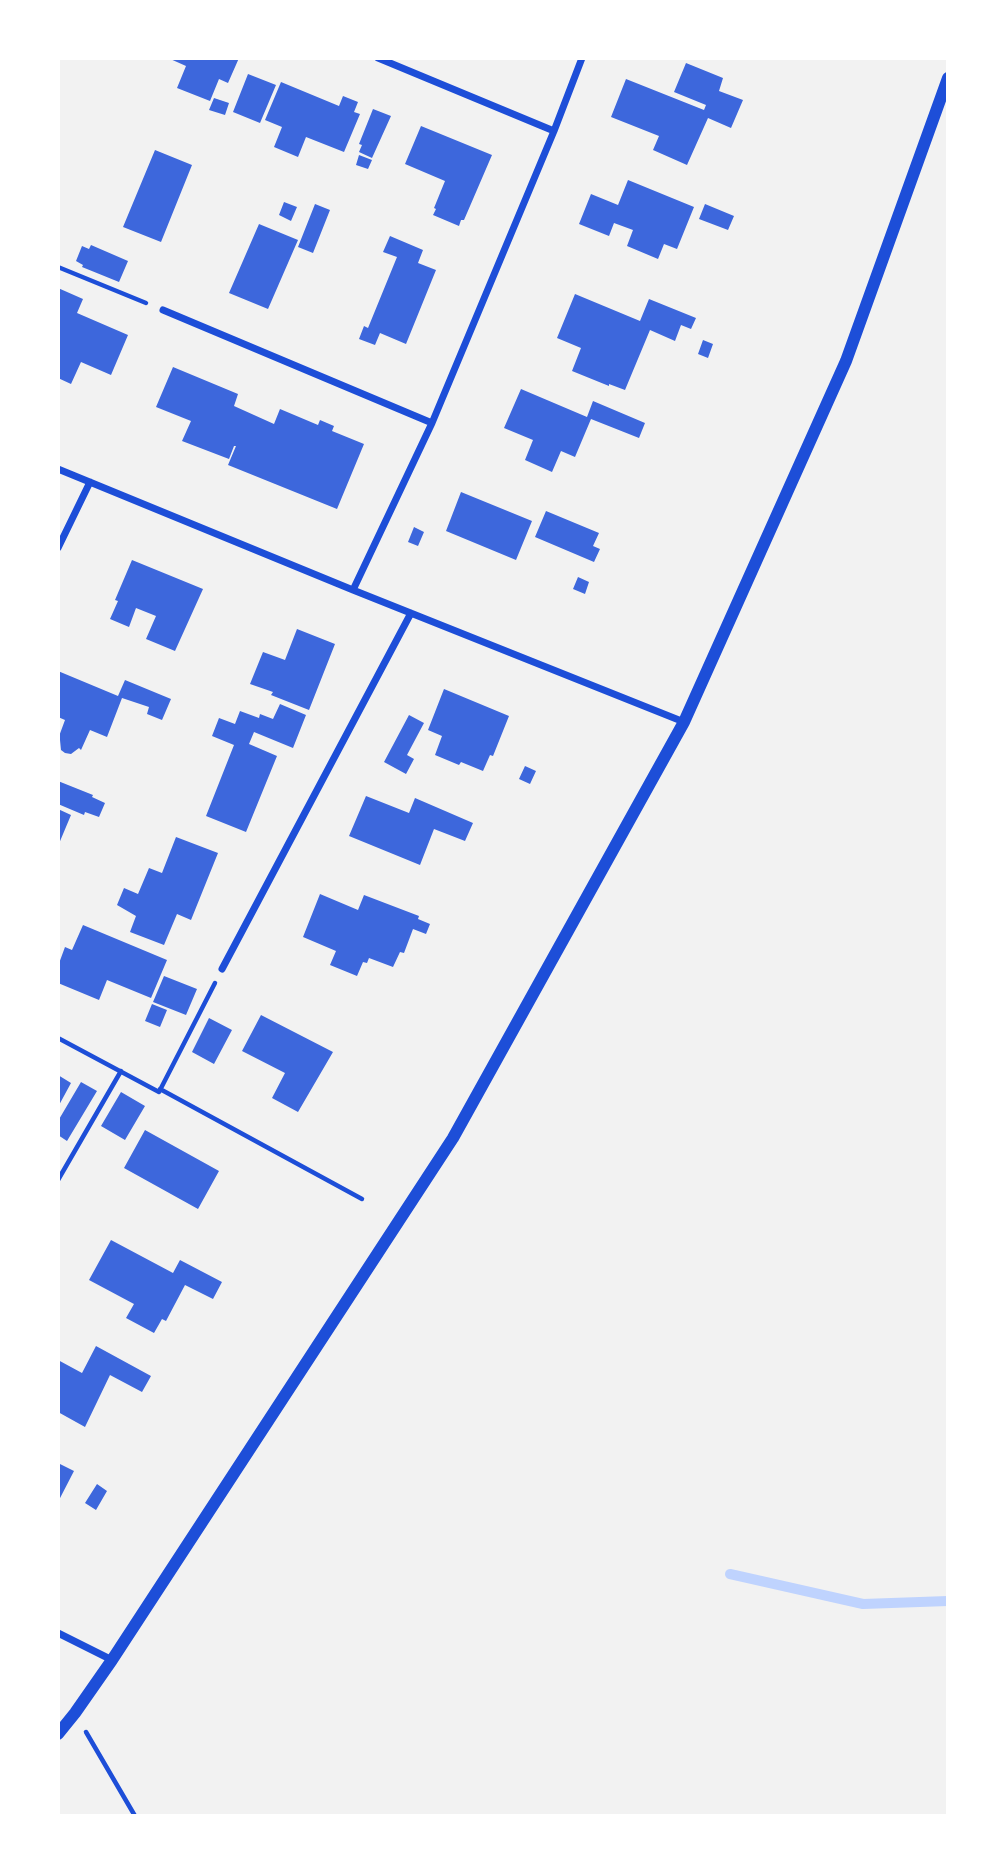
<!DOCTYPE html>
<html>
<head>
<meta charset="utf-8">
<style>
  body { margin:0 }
  #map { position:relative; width:1006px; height:1874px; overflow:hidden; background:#f2f2f2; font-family:"Playfair Display",serif }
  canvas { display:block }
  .frame { position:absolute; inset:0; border:60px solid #fff; pointer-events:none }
</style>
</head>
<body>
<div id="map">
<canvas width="1006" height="1874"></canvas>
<div class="frame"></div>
</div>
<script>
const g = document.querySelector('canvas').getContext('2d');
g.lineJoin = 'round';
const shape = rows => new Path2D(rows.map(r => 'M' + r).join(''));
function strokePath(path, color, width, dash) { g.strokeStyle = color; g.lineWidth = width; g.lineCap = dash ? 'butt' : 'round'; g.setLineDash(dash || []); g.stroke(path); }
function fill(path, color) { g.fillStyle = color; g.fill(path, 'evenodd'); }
strokePath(shape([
  [730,1574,863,1604,948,1601]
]), '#bfd3fe', 10);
fill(shape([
  [168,58,239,58,228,83,219,79,210,101,177,88,186,66],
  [686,63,723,78,719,91,743,100,731,128,708,118,687,165,653,150,659,136,611,117,626,79,704,110,706,105,674,92],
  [248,74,276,85,260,123,233,112],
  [281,82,339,106,343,96,358,102,354,112,360,114,344,152,306,137,298,157,274,147,282,127,265,120],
  [214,98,229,103,225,115,209,110],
  [373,109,391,116,372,158,359,152,362,145,359,144],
  [421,126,492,155,464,220,461,220,459,226,433,215,436,209,434,208,445,181,405,164],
  [155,150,192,165,161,242,123,227],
  [359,155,372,160,368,169,356,165],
  [628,180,694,207,677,249,664,244,658,259,627,246,633,230,614,223,609,236,579,224,591,194,618,205],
  [284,202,297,207,291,221,279,215],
  [315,204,330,210,313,253,298,247],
  [705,204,734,216,728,230,699,219],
  [259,224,298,240,268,309,229,293],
  [390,236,423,250,418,263,436,270,406,344,380,333,375,345,359,339,364,326,368,328,397,257,383,252],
  [91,245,128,261,119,282,82,267,83,265,76,261,82,246,89,249],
  [58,288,83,299,77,313,128,335,111,375,81,362,71,384,58,378],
  [575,294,640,321,649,299,696,318,691,329,681,325,675,341,650,330,625,390,609,384,609,386,572,371,581,348,557,338],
  [703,340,713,344,708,358,698,354],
  [173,367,238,394,234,406,274,424,280,409,318,425,320,420,334,426,332,431,364,444,337,509,228,465,236,446,234,446,229,459,182,441,191,421,156,407],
  [521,389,587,417,593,401,645,423,639,438,591,419,575,457,561,451,552,472,525,460,533,440,504,428],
  [461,492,532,521,516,560,446,531],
  [546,511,599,533,593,546,600,549,594,562,535,537],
  [414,527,424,532,418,546,408,542],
  [132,560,203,589,175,651,146,639,156,616,136,608,129,627,110,619,118,601,115,600],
  [578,577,589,582,585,594,573,589],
  [297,629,335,644,309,710,271,695,273,692,250,684,263,652,285,660],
  [58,671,118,696,125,680,171,699,162,720,147,714,149,707,122,698,107,737,90,730,81,750,79,748,71,754,65,753,61,750,60,740,58,739,65,720,58,717],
  [444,689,509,716,493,756,490,755,483,771,461,762,459,765,435,755,442,736,428,730],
  [280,704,306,715,293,748,254,732,249,744,277,756,246,832,206,816,234,745,212,736,219,718,235,724,240,711,259,718,260,714,273,719],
  [409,715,424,723,407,755,414,759,406,774,384,762],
  [525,766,536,771,530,784,519,779],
  [58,781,93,795,92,797,105,803,99,817,85,812,84,815,58,804],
  [366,796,409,813,415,798,473,823,465,841,434,829,420,865,349,836],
  [58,809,71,815,58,846],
  [176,837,218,853,191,920,177,914,164,945,130,932,136,916,117,905,124,888,138,894,149,868,162,873],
  [320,894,358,910,364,895,419,916,418,919,430,924,426,934,413,929,404,953,400,952,393,967,369,958,367,963,363,962,357,976,330,965,336,951,303,937],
  [83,925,167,960,151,998,107,980,99,1000,58,983,58,966,65,947,72,950],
  [164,976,197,989,186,1015,153,1002],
  [152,1004,167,1010,160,1027,145,1021],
  [261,1015,333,1052,298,1112,272,1098,285,1073,242,1051],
  [209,1018,232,1030,214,1064,192,1052],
  [58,1075,71,1083,58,1107],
  [81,1082,97,1091,67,1141,58,1135,58,1121],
  [121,1092,145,1106,125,1140,101,1126],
  [145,1130,219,1171,198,1209,124,1168],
  [111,1240,173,1273,180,1260,222,1282,213,1299,185,1285,166,1321,162,1319,154,1333,126,1318,134,1304,89,1280],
  [96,1346,151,1376,142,1392,110,1375,85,1427,58,1412,58,1360,82,1373],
  [58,1463,74,1471,58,1502],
  [97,1484,107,1491,96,1510,85,1503]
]), '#3d67dc');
strokePath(shape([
  [58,267,146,303],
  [58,1038,159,1092,215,983],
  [160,1089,362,1199],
  [58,1180,121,1071],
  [86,1732,135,1816]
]), '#1d4ed8', 4.5);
strokePath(shape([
  [378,58,554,131],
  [163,310,432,423],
  [58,469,353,590,684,722],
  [58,548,90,482],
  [353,590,432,423,554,131,582,58],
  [222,969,411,613],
  [58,1633,112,1660]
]), '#1d4ed8', 7);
strokePath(shape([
  [58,1734,75,1713,112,1660,453,1138,684,722,846,361,948,78]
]), '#1d4ed8', 12);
</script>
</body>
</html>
